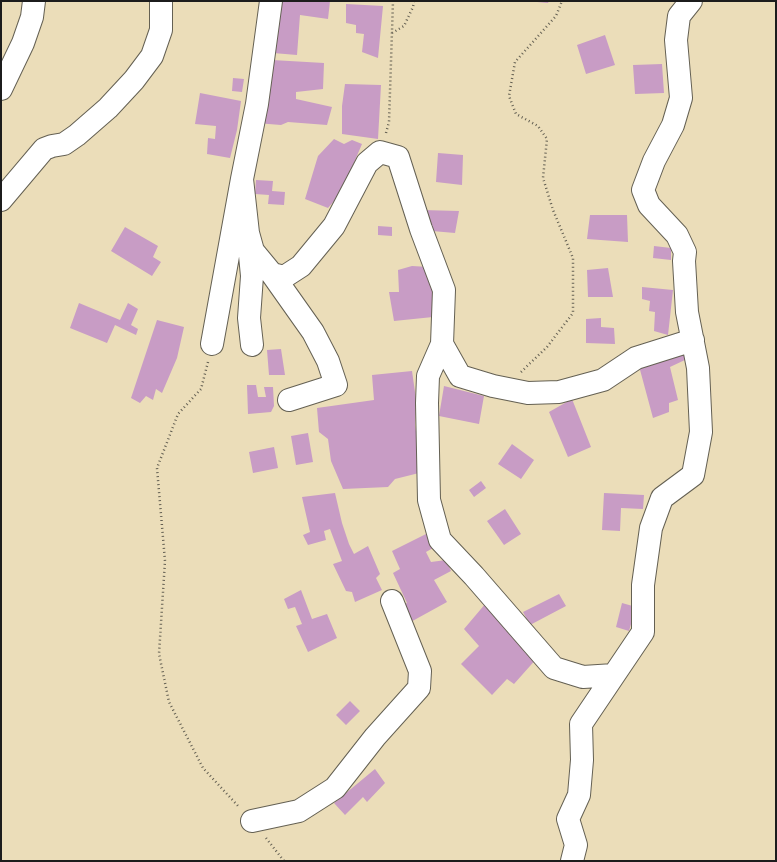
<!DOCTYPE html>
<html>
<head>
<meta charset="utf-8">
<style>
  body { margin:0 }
  #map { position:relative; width:777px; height:862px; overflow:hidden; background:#ebddb9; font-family:"Indie Flower",sans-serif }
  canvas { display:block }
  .frame { position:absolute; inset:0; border:2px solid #1c1c1c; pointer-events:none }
</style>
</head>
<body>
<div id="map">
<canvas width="777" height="862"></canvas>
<div class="frame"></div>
</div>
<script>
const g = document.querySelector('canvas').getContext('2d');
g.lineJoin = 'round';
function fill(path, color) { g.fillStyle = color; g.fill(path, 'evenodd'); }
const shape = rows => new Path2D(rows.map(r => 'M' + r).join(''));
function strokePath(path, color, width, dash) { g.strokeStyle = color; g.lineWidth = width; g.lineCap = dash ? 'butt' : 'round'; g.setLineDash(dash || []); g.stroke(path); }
fill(shape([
  [269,1,330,1,328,19,300,15,297,55,273,53],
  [537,1,549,1,548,3,537,2],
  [346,4,383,6,378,58,362,52,364,34,356,33,356,25,346,23],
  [605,35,615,65,586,74,577,45],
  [272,60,324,63,323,89,296,92,296,99,332,107,327,125,288,122,281,125,256,123],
  [662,64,664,93,635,94,633,65],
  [233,78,244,79,242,92,232,91],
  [345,84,381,85,378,139,342,134,342,106],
  [200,93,241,101,237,130,230,158,207,154,208,138,215,139,216,126,195,124],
  [334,139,344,144,352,140,362,144,341,193,328,208,305,199,318,156],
  [438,153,463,155,462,185,436,182],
  [256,180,273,181,272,191,285,192,284,205,268,204,269,195,255,194],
  [422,210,459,211,455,233,432,231],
  [590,215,627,215,628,242,587,239],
  [378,226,392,227,392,236,378,235],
  [125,227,158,246,153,257,161,262,152,276,111,251],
  [654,246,671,248,671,260,653,258],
  [412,266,429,267,436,288,433,317,394,321,389,292,399,292,398,270],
  [608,268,613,297,588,297,587,270],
  [642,287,673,290,668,335,654,331,655,312,649,311,650,301,642,299],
  [79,303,120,320,128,303,138,309,131,325,138,329,136,335,115,325,107,343,70,328],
  [601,318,601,327,614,328,615,344,586,343,586,319],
  [157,320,184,327,177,358,162,393,156,389,153,400,146,396,140,403,131,398],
  [281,349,285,375,269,375,267,350],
  [684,350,687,359,670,367,678,400,669,403,669,412,653,418,639,366],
  [412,371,416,399,415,425,419,450,419,473,395,479,388,487,343,489,331,461,328,439,319,432,317,408,374,400,372,375],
  [247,385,256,385,258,397,266,397,264,387,273,387,274,406,271,412,248,414],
  [444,386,484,396,479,424,439,416],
  [572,399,591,447,568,457,549,412],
  [308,433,313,462,296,465,291,436],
  [512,444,534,460,521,479,498,464],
  [274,447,278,468,253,473,249,452],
  [481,481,486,488,474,497,469,490],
  [335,493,342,523,349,544,354,554,368,546,380,574,376,578,382,590,355,602,352,592,346,591,333,564,342,561,330,529,324,531,326,540,308,545,303,535,310,532,302,497],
  [604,493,644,495,643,509,621,508,620,531,602,530],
  [505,509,521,534,504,545,487,521],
  [426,534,433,548,426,552,431,562,446,560,451,571,434,580,447,602,407,624,398,606,407,603,393,573,400,569,392,551],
  [301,590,312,619,327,614,337,638,308,652,296,626,302,624,295,607,288,609,284,599],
  [559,594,566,606,530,625,523,612],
  [486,603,538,657,514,684,507,679,492,695,461,664,479,646,464,629],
  [622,603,636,607,629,631,616,627],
  [350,701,360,711,346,725,336,715],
  [375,769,385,783,367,802,363,797,345,815,334,803]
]), '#c89cc5');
const minor = shape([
  [691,1,679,16,676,40,681,98,673,125,654,161,643,190,649,205,677,235,685,252,684,261,687,312,698,368,701,432,693,475,662,498,651,528,643,585,643,632,614,675,583,677,554,668,474,576,440,540,429,500,427,403,428,376,442,344,460,376,493,386,528,393,559,392,603,380,636,358,693,340],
  [1,89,23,43,32,17,34,1],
  [242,179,248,233,253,251,272,274,284,277,301,266,334,226,367,163,380,152,398,157,421,229,444,290,442,344],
  [1,200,44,149,52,146,64,144,77,135,108,108,134,80,152,56,161,30,161,1],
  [249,245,252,276,249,318,252,345],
  [272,274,313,332,328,361,336,385,289,400],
  [212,344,242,179,257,104,271,1],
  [252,821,299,811,335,788,375,737,419,688,420,671,392,601],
  [572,861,576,845,568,819,579,795,582,760,581,724,614,675]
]);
strokePath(minor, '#646053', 24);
strokePath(shape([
  [392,33,404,26,413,7,414,1],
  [386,133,389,122,393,1],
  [208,362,201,389,178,414,157,468,165,561,159,654,169,702,203,768,239,807],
  [521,372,547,347,573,313,573,258,553,210,543,178,547,139,538,126,516,114,509,96,515,62,556,16,562,1],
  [266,838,284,861]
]), '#646053', 2.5, [1, 3]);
strokePath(minor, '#fff', 22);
</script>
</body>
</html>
